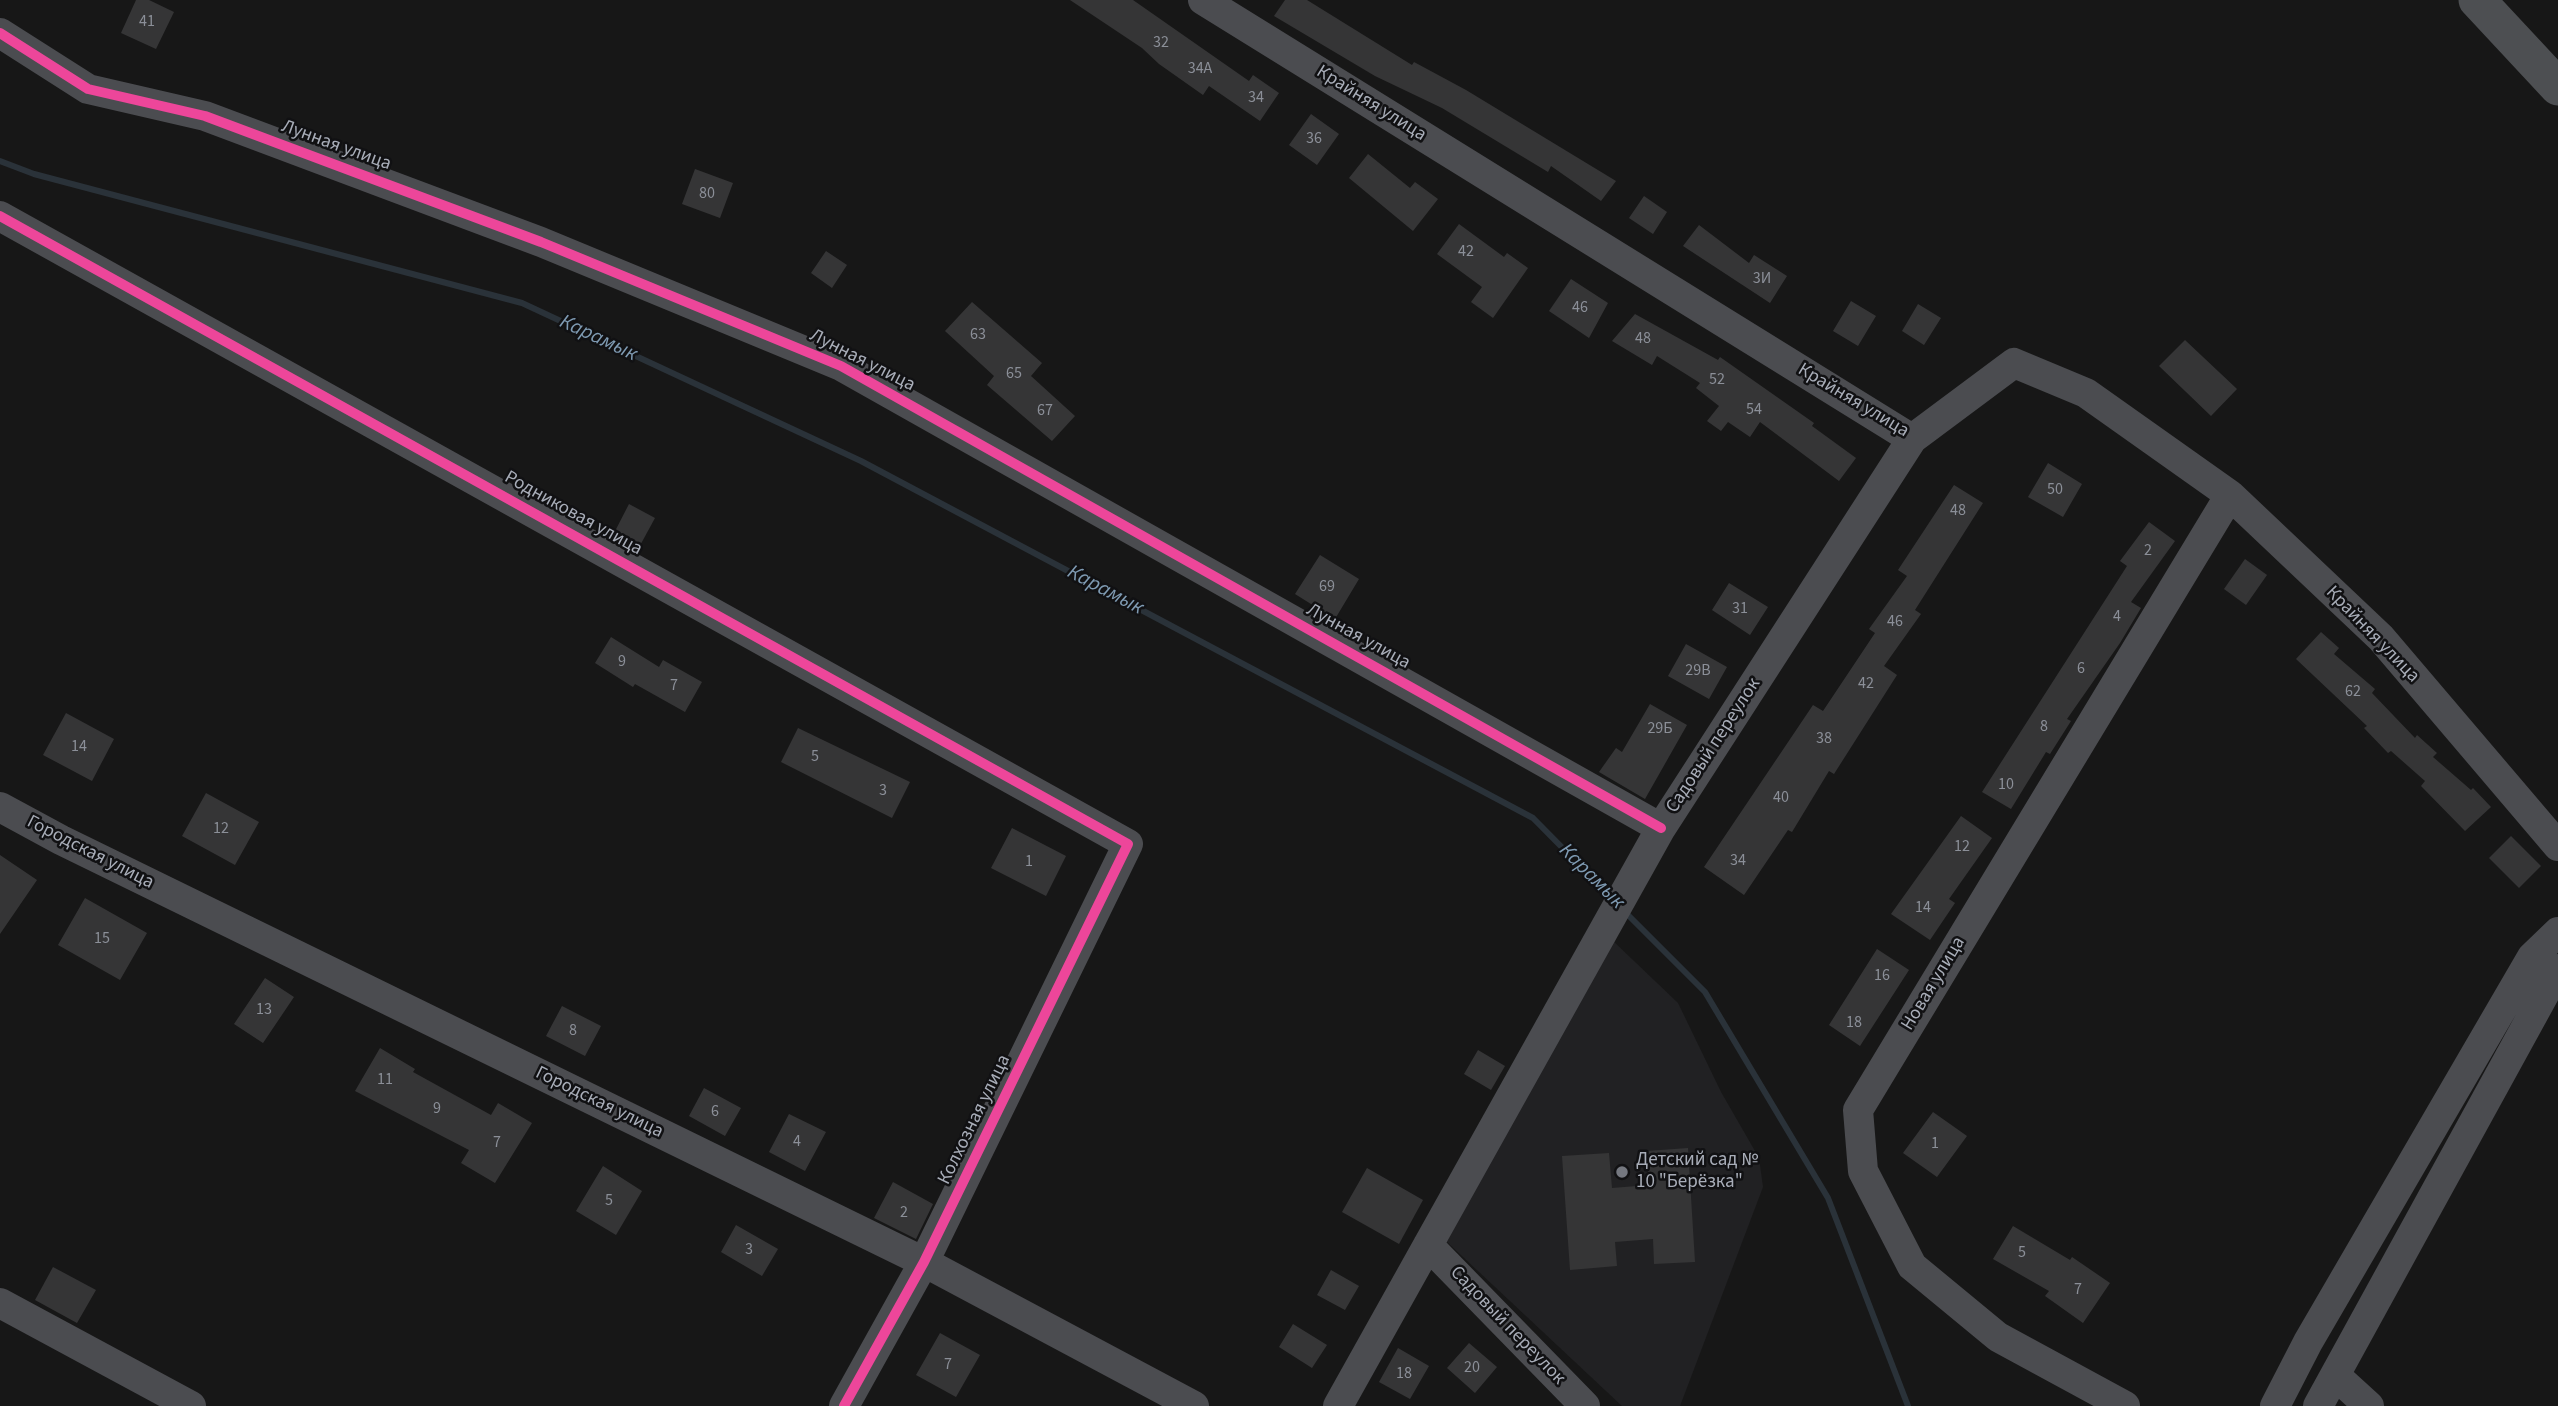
<!DOCTYPE html>
<html>
<head>
<meta charset="utf-8">
<style>
  body { margin:0 }
  canvas { display:block; background:#171717 }
</style>
</head>
<body>
<canvas width="2558" height="1406"></canvas>
<script>
const g = document.querySelector('canvas').getContext('2d');
g.lineJoin = 'round';
function fill(path, color) { g.fillStyle = color; g.fill(path, 'evenodd'); }
const shape = rows => new Path2D(rows.map(r => 'M' + r).join(''));
function strokePath(path, color, width, dash) { g.strokeStyle = color; g.lineWidth = width; g.lineCap = dash ? 'butt' : 'round'; g.setLineDash(dash || []); g.stroke(path); }
function write(font, color, halo, rows, align = 'center') {
  g.font = font + ' "Source Sans 3",sans-serif'; g.lineWidth = 5; g.setLineDash([]); g.textBaseline = 'middle'; g.strokeStyle = halo; g.fillStyle = color; for (const [text, x, y, turn = 0] of rows) {
    g.save(); g.translate(x, y); g.rotate((+turn || 0) * Math.PI / 180); g.textAlign = isNaN(turn) ? turn : align; if (halo) g.strokeText(text, 0, 0); g.fillText(text, 0, 0); g.restore();
  }
}
fill(shape([
  [1612,940,1678,1003,1721,1092,1759,1158,1763,1187,1680,1406,1622,1406,1446,1241]
]), '#212123');
strokePath(shape([
  [0,161,34,174,522,303,861,461,1533,818,1613,899],
  [1625,912,1705,992,1828,1198,1908,1406]
]), '#2a3239', 6);
fill(shape([
  [136,0,149,0,174,12,156,49,121,33],
  [1070,0,1133,0,1249,81,1253,75,1279,93,1260,121,1209,86,1203,95,1159,64,1142,48],
  [1285,0,1307,0,1412,65,1414,62,1466,90,1616,181,1601,201,1551,166,1548,172,1442,108,1375,76,1274,16],
  [1311,114,1339,134,1317,165,1289,145],
  [1368,154,1410,188,1415,182,1438,199,1413,231,1349,178],
  [695,169,733,183,720,218,682,204],
  [1644,196,1667,212,1653,234,1629,218],
  [1459,224,1504,257,1507,253,1528,268,1493,318,1471,302,1482,287,1437,254],
  [1699,225,1749,263,1754,255,1787,276,1770,303,1683,246],
  [826,251,847,265,832,288,811,273],
  [1571,279,1608,303,1589,338,1549,311],
  [1851,301,1876,316,1858,346,1833,331],
  [972,302,1042,363,1031,376,1075,416,1052,441,987,385,994,376,945,331],
  [1918,304,1941,318,1924,345,1902,331],
  [1635,314,1718,360,1720,357,1814,423,1812,426,1856,458,1839,481,1760,422,1750,437,1728,422,1721,431,1707,421,1719,406,1696,388,1700,383,1657,356,1652,365,1612,341],
  [2185,340,2237,389,2211,416,2159,366],
  [2048,463,2082,484,2063,517,2028,497],
  [1954,485,1983,503,1915,610,1921,614,1884,666,1897,675,1834,774,1829,771,1792,832,1788,830,1744,895,1704,867,1813,705,1823,711,1875,633,1869,629,1907,576,1898,570],
  [629,504,655,518,637,551,612,537],
  [2149,522,2175,541,2131,602,2141,608,2120,643,2067,719,2071,721,2050,754,2046,752,2011,809,1982,792,2127,566,2120,561],
  [1320,555,1359,579,1335,619,1295,594],
  [2245,559,2267,575,2246,605,2224,589],
  [1729,583,1768,607,1750,635,1712,610],
  [2321,632,2339,648,2334,654,2375,689,2372,693,2415,738,2417,735,2437,753,2433,757,2471,790,2473,788,2491,807,2465,831,2421,786,2425,781,2391,751,2388,753,2364,728,2367,726,2296,659],
  [611,637,659,667,663,660,702,682,685,712,635,684,633,687,595,663],
  [1686,644,1727,667,1709,699,1668,676],
  [1650,704,1687,725,1645,799,1599,772,1616,748,1622,752],
  [66,713,114,739,92,781,43,755],
  [798,728,910,782,892,818,781,762],
  [206,793,259,822,235,865,182,836],
  [1961,816,1992,838,1949,899,1955,903,1930,940,1891,914],
  [1012,828,1066,856,1046,896,991,868],
  [2511,836,2541,866,2519,888,2489,858],
  [0,855,37,880,0,934],
  [85,898,147,933,120,980,58,945],
  [1877,949,1909,970,1860,1046,1829,1025],
  [265,978,294,997,263,1043,234,1024],
  [562,1006,601,1026,585,1056,546,1036],
  [380,1048,415,1069,413,1072,491,1115,498,1103,532,1123,495,1183,461,1163,469,1150,355,1091],
  [1478,1050,1505,1066,1491,1090,1464,1074],
  [704,1088,741,1108,725,1136,689,1116],
  [1933,1112,1967,1136,1937,1177,1903,1153],
  [789,1114,826,1132,805,1171,769,1152],
  [1688,1148,1695,1262,1654,1264,1653,1239,1615,1242,1617,1266,1570,1270,1562,1156,1609,1153,1612,1188,1649,1185,1647,1151],
  [603,1166,642,1191,616,1235,576,1211],
  [1367,1168,1423,1200,1399,1244,1342,1212],
  [893,1182,933,1204,916,1239,874,1218],
  [736,1225,778,1249,762,1276,721,1252],
  [2013,1226,2070,1260,2072,1257,2110,1283,2083,1323,2045,1296,2049,1291,1993,1259],
  [53,1267,96,1290,77,1323,35,1300],
  [1331,1270,1359,1286,1345,1310,1317,1295],
  [1293,1324,1327,1345,1312,1368,1279,1347],
  [940,1333,980,1355,956,1397,916,1375],
  [1469,1343,1497,1367,1475,1393,1447,1368],
  [1398,1348,1429,1366,1410,1399,1379,1382]
]), '#353536');
strokePath(shape([
  [1203,0,1912,439,2014,363,2086,393,2230,495,2381,638,2558,846],
  [0,33,88,89,205,116,541,242,841,366,1661,828],
  [0,216,1128,844,924,1262,844,1406],
  [0,807,61,840,924,1262,1194,1406],
  [1428,1245,1585,1406],
  [0,1303,191,1406],
  [2335,1375,2369,1406],
  [1338,1406,1661,828,1912,439],
  [2125,1406,1998,1337,1912,1266,1863,1171,1858,1110,2230,495],
  [2275,1406,2308,1342,2532,957,2558,932],
  [2318,1406,2558,969]
]), '#4b4c50', 30);
strokePath(shape([
  [2477,0,2558,87]
]), '#4d4f52', 37);
strokePath(shape([
  [0,33,88,89,205,116,541,242,841,366,1661,828],
  [0,216,1128,844,924,1262,844,1406]
]), '#ed469a', 10);
for (const [x, y, r, color] of [
  [1622,1172,7,"#757880"]
]) { const dot = new Path2D(); dot.arc(x, y, r, 0, 2 * Math.PI); g.fillStyle = color; g.fill(dot); strokePath(dot, '#111113', 2.5); }
write('16px', '#8b8f98', null, [
  ["41",147,22],
  ["32",1161,43],
  ["34А",1200,69],
  ["34",1256,98],
  ["36",1314,139],
  ["80",707,194],
  ["42",1466,252],
  ["3И",1762,279],
  ["46",1580,308],
  ["63",978,335],
  ["48",1643,339],
  ["65",1014,374],
  ["52",1717,380],
  ["54",1754,410],
  ["67",1045,411],
  ["50",2055,490],
  ["48",1958,511],
  ["2",2148,551],
  ["69",1327,587],
  ["31",1740,609],
  ["4",2117,617],
  ["46",1895,622],
  ["9",622,662],
  ["6",2081,669],
  ["29В",1698,671],
  ["42",1866,684],
  ["7",674,686],
  ["62",2353,692],
  ["8",2044,727],
  ["29Б",1660,729],
  ["38",1824,739],
  ["14",79,747],
  ["5",815,757],
  ["10",2006,785],
  ["3",883,791],
  ["40",1781,798],
  ["12",221,829],
  ["12",1962,847],
  ["34",1738,861],
  ["1",1029,862],
  ["14",1923,908],
  ["15",102,939],
  ["16",1882,976],
  ["13",264,1010],
  ["18",1854,1023],
  ["8",573,1031],
  ["11",385,1080],
  ["9",437,1109],
  ["6",715,1112],
  ["4",797,1142],
  ["7",497,1143],
  ["1",1935,1144],
  ["5",609,1201],
  ["2",904,1213],
  ["3",749,1250],
  ["5",2022,1253],
  ["7",2078,1290],
  ["7",948,1365],
  ["20",1472,1368],
  ["18",1404,1374]
]);
write('19px', '#a8adb8', '#111113', [
  ["Крайняя улица",1371,104,32],
  ["Лунная улица",336,146,20],
  ["Лунная улица",862,361,27],
  ["Крайняя улица",1853,401,31],
  ["Родниковая улица",573,514,29],
  ["Крайняя улица",2372,635,46],
  ["Лунная улица",1358,637,29],
  ["Садовый переулок",1714,746,-57],
  ["Городская улица",90,853,27],
  ["Новая улица",1934,984,-59],
  ["Городская улица",599,1103,26],
  ["Колхозная улица",975,1120,-64],
  ["Садовый переулок",1507,1326,46]
]);
write('19px', '#a8adb8', '#111113', [
  ["Детский сад №",1636,1161],
  ["10 \"Берёзка\"",1636,1183]
], 'left');
write('italic 21px', '#7f9bb3', '#111113', [
  ["Карамык",598,339,25],
  ["Карамык",1105,591,28],
  ["Карамык",1591,877,45]
]);
</script>
</body>
</html>
